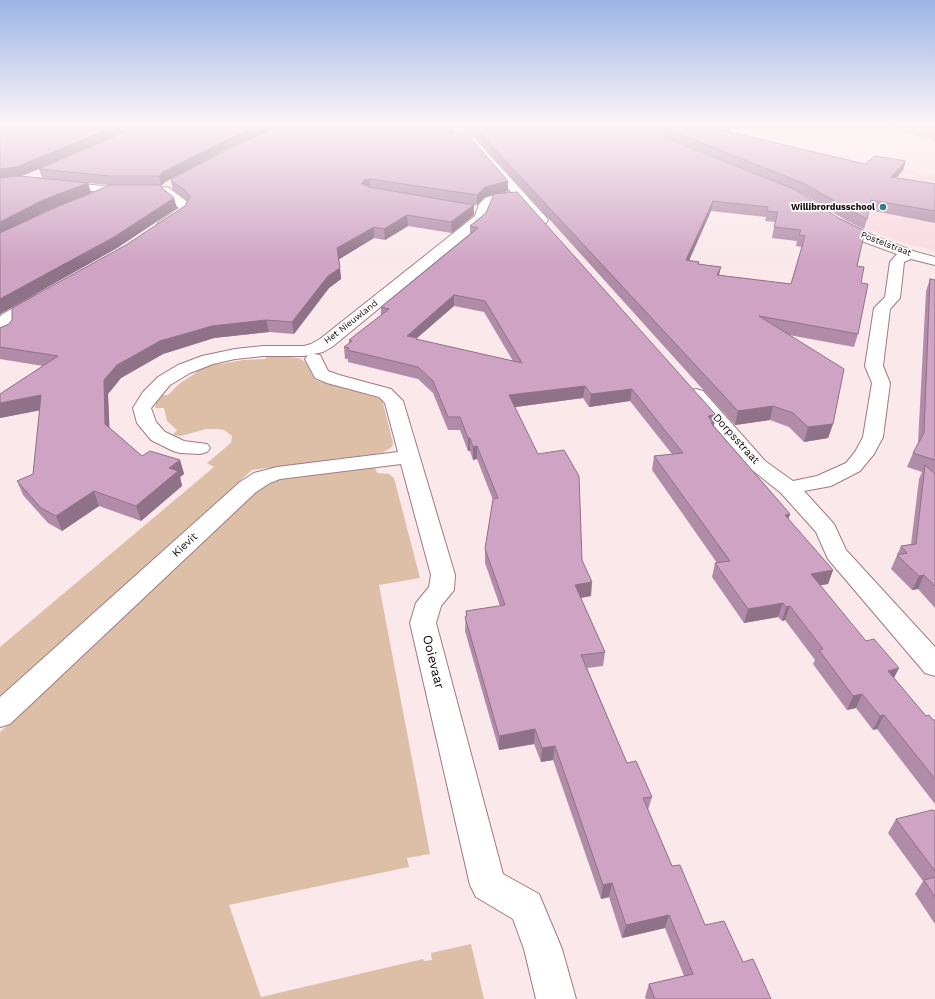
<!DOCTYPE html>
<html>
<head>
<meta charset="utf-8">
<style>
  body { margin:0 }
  canvas { display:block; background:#fae8eb }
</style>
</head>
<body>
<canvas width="935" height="999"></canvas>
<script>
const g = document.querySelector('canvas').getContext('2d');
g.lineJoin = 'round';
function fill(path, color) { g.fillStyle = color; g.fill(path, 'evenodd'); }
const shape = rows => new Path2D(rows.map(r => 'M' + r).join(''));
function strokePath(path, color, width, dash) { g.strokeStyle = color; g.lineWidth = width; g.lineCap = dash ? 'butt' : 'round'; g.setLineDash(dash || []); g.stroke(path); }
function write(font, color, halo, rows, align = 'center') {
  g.font = font + ' "Work Sans",sans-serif'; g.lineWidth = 3.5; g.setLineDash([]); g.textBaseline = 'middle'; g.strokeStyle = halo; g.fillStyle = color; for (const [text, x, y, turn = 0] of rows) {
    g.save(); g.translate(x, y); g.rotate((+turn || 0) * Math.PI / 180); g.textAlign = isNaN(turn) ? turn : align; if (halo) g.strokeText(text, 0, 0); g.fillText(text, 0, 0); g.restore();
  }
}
fill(shape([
  [868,162,916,170,914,172,935,175,935,251,895,240,860,226,851,177]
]), '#f9d9df');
fill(shape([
  [878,124,935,124,935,141],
  [269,355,299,358,305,362,315,380,382,399,393,443,392,447,382,453,375,454,252,470,0,697,0,647,214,467,207,463,231,443,232,436,224,430,218,429,206,429,181,436,173,435,177,430,167,421,164,408,155,408,157,400,160,395,168,395,179,384,197,372,196,369,216,362,220,364,243,360,265,359],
  [375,468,377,473,389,474,394,478,420,578,379,585,430,854,407,858,409,867,229,905,261,997,423,959,424,961,432,960,431,953,471,944,484,999,0,999,0,732,257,490,266,484,278,480]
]), '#dcbfa6');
const minor = shape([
  [458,124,466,124,464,132,475,139,546,217,548,220,546,223,538,223,517,199,493,202,491,205,485,221,332,347,323,352,304,356,263,356,235,359,213,364,190,373,170,385,151,408,156,422,165,432,184,441,207,444,210,448,207,452,200,454,180,453,173,451,151,440,137,423,133,408,143,392,158,377,178,365,202,356,235,349,263,346,304,346,311,344,320,339,475,216,479,204,485,198,498,194,511,192,469,143,456,135,454,129,458,124],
  [23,178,112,187,130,187,134,188,136,190,134,192,130,193,112,193,23,184,0,187,0,181,23,178],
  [165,187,169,188,186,201,191,208,186,215,167,228,163,229,159,228,157,225,159,222,179,208,164,196,159,190,161,188,165,187],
  [837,218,874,236,916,252,935,257,935,265,911,259,904,262,900,298,890,309,883,366,890,383,883,437,874,454,860,471,831,486,804,491,834,524,846,550,935,647,935,676,925,673,828,559,816,532,781,493,751,469,687,395,689,391,696,389,703,391,765,461,793,481,817,476,846,463,855,452,863,437,872,383,865,366,874,308,885,297,890,262,897,254,864,242,833,225,831,222,833,219,837,218],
  [37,295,42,297,45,300,42,303,15,320,15,333,13,336,0,342,0,317,1,315,32,297,37,295],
  [314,354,320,355,328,371,339,375,391,389,403,401,455,575,454,590,441,606,436,623,503,874,539,894,562,949,576,999,536,999,524,949,513,919,476,897,470,885,410,623,416,603,429,587,431,575,401,464,280,479,270,483,256,492,10,724,0,727,0,697,240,482,254,473,277,467,398,452,385,403,379,397,327,383,315,378,305,359,308,355,314,354]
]);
strokePath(minor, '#a17a82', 2);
fill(minor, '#fff');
fill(shape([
  [0,124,142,124,21,176,42,178,39,169,143,124,446,132,451,132,381,124,457,124,453,131,508,191,494,194,716,415,714,426,790,514,788,519,833,570,828,584,820,585,894,678,926,716,933,720,935,720,935,804,877,729,873,730,856,708,847,710,813,664,815,660,785,620,782,621,778,617,744,623,712,577,715,563,717,563,652,470,654,456,672,454,630,401,589,407,583,398,515,407,582,560,591,596,581,598,605,652,603,666,587,668,627,763,652,797,648,810,672,866,705,925,743,962,771,999,646,999,645,997,649,984,684,976,665,928,622,938,609,897,601,899,553,760,541,762,534,744,499,750,465,631,466,611,500,606,485,563,485,549,493,500,477,459,473,460,470,451,468,451,460,430,448,430,433,393,418,379,348,362,348,359,345,359,344,347,349,343,349,340,381,315,381,307,470,234,470,226,486,213,494,194,485,197,477,205,474,205,474,215,452,233,408,226,385,240,374,238,339,259,341,279,329,288,294,334,269,332,214,338,163,354,121,378,108,394,109,427,142,456,180,460,184,474,180,477,182,486,141,521,99,506,62,531,48,523,23,495,17,481,33,474,40,410,0,418,0,394,43,366,0,359,0,328,9,324,185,206,188,201,173,191,171,181,271,130,231,147,165,182,161,186,160,186,177,208,117,248,0,314],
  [88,183,109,185,91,193],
  [89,193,22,223,46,211],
  [454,306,484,312,513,361,417,340,417,338],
  [466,124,631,124,737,167,634,124,732,124,725,126,730,133,865,164,906,161,903,170,896,178,935,184,935,223,869,210,867,219,864,229,847,221,803,194,798,192,857,266,861,283,858,334,854,347,789,335,833,424,828,438,804,442,789,427,770,420,735,425,476,138,466,131],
  [711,211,766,217,765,221,775,222,772,238,797,241,796,246,802,247,791,284,719,275,699,264,699,262,689,260],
  [930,279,935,280,935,608,918,589,912,590,891,569,901,546,911,544,919,479,922,472,907,467,913,453,918,443,926,291],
  [935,811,935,924,915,894,923,881,888,833,896,819]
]), '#b18ca8');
fill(shape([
  [121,124,142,124,20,177,0,179,0,169],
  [264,124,285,124,231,147,165,182,161,186,159,176,163,172,230,138],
  [453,124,457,124,453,132],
  [711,124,732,124,710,131],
  [731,127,730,136,721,130],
  [906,161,903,170,888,187,891,177],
  [370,179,370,189,362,184,364,180],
  [508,181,508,191,485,197,477,205,477,195,485,187],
  [88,183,91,193,46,211,0,234,0,222,43,200],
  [174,198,177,208,117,248,0,314,0,299],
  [713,201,711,211,684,272,686,260],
  [474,205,474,215,452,233,451,222],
  [407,215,408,226,385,240,384,229],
  [374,227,374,238,338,260,337,248],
  [721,267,718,279,717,275],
  [340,268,341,279,329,288,294,334,292,322,328,276],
  [454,295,454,306,417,338,418,350,407,336],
  [266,320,269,332,214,338,163,354,121,378,108,394,110,438,105,424,104,380,117,365,160,341,212,326],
  [585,386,583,398,508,408,509,395],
  [632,389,630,401,589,407,591,394],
  [41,395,47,409,0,418,0,403],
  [773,406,770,420,735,425,738,411],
  [716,415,713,428,708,416],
  [833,424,828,438,804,442,808,427],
  [468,438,470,438,470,451,468,451],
  [477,446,477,459,473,460,473,447],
  [180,460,184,474,180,477,182,486,141,521,136,506,169,468],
  [94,491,99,506,62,531,56,516],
  [790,514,785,528,785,515],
  [833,570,828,584,806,588,811,574],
  [924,575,918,589,912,590,919,576],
  [592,582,591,596,573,599,575,585],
  [783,603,778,617,744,623,748,609],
  [790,606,785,620,782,621,786,607],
  [899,668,892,682,888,671],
  [862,694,856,708,847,710,853,696],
  [884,715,877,729,873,730,880,716],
  [535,729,534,744,499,750,499,736],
  [555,746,553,760,541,762,542,748],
  [612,883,609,897,601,899,603,885],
  [669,915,665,928,622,938,626,925]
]), '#907288');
const building = shape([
  [0,124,121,124,16,167,0,169,0,124],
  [143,124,264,124,230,138,163,172,159,176,110,176,39,169,143,124],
  [284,124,378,124,446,132,460,131,468,135,508,181,485,187,477,195,370,179,364,180,362,184,369,187,474,205,451,222,407,215,384,229,374,227,337,248,340,268,328,276,292,322,266,320,212,326,160,341,117,365,104,380,105,424,142,456,150,451,180,460,169,468,178,471,136,506,94,491,56,516,41,508,17,481,33,474,41,395,0,403,0,394,58,356,0,347,0,328,9,324,12,320,12,308,126,245,185,206,190,197,185,190,171,181,173,178,239,144,284,124],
  [467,124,631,124,796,190,840,219,865,231,857,266,864,267,861,283,868,284,858,334,759,316,844,369,833,424,808,427,793,413,773,406,738,411,476,129,467,124],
  [713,201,768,207,767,211,778,212,774,227,801,230,799,235,805,236,791,284,717,275,721,267,698,264,699,262,686,260,713,201],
  [655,124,715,124,731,127,721,130,865,164,875,156,906,161,891,177,935,184,935,211,871,200,867,219,850,210,805,184,655,124],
  [20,176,88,183,43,200,0,222,0,178,20,176],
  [111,185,159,185,174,198,114,237,0,299,0,233,52,209,111,185],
  [517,192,716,415,708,416,713,423,711,423,790,514,785,515,833,570,811,574,866,641,874,639,899,668,888,671,926,716,929,715,933,720,935,720,935,779,884,715,880,716,862,694,853,696,819,650,823,649,790,606,786,607,783,603,748,609,715,563,730,561,654,456,683,453,632,389,591,394,585,386,509,395,538,454,564,450,579,476,582,560,592,582,575,585,605,652,581,655,627,763,636,761,652,797,643,798,672,866,680,865,705,925,724,921,743,962,753,959,771,999,655,999,649,984,693,974,669,915,626,925,612,883,603,885,555,746,542,748,535,729,499,736,465,617,467,616,466,611,505,605,485,549,493,499,498,498,477,446,473,447,470,438,468,438,460,417,448,417,433,381,418,367,347,350,349,348,344,347,352,341,349,340,389,309,381,307,478,228,470,226,486,213,494,194,517,192],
  [454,295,485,301,522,363,416,339,417,338,407,336,454,295],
  [930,279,935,280,935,460,913,453,924,433,930,279],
  [925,465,935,474,935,586,924,575,919,576,897,555,907,553,901,546,916,544,925,465],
  [932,810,935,811,935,871,896,819,932,810],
  [935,877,935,897,924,880,935,877]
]);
fill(building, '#cea3c3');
strokePath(building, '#907288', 1);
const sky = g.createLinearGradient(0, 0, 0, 264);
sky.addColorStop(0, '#9bb4e5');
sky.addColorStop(0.47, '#fdf5f6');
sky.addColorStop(1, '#fdf5f600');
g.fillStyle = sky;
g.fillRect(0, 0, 935, 264);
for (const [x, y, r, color] of [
  [883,207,4,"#397b8c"]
]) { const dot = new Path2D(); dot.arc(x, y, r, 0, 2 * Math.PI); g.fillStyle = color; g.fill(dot); strokePath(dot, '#fff', 1.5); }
write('bold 9px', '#17090c', '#fff', [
  ["Willibrordusschool",875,207]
], 'right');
write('9px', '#17090c', '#fff', [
  ["Postelstraat",886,244,21],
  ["Het Nieuwland",351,322,-38]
]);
write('11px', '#17090c', '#fff', [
  ["Dorpsstraat",736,439,48],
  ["Kievit",185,545,-43]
]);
write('13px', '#17090c', '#fff', [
  ["Ooievaar",433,662,76]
]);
</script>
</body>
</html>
